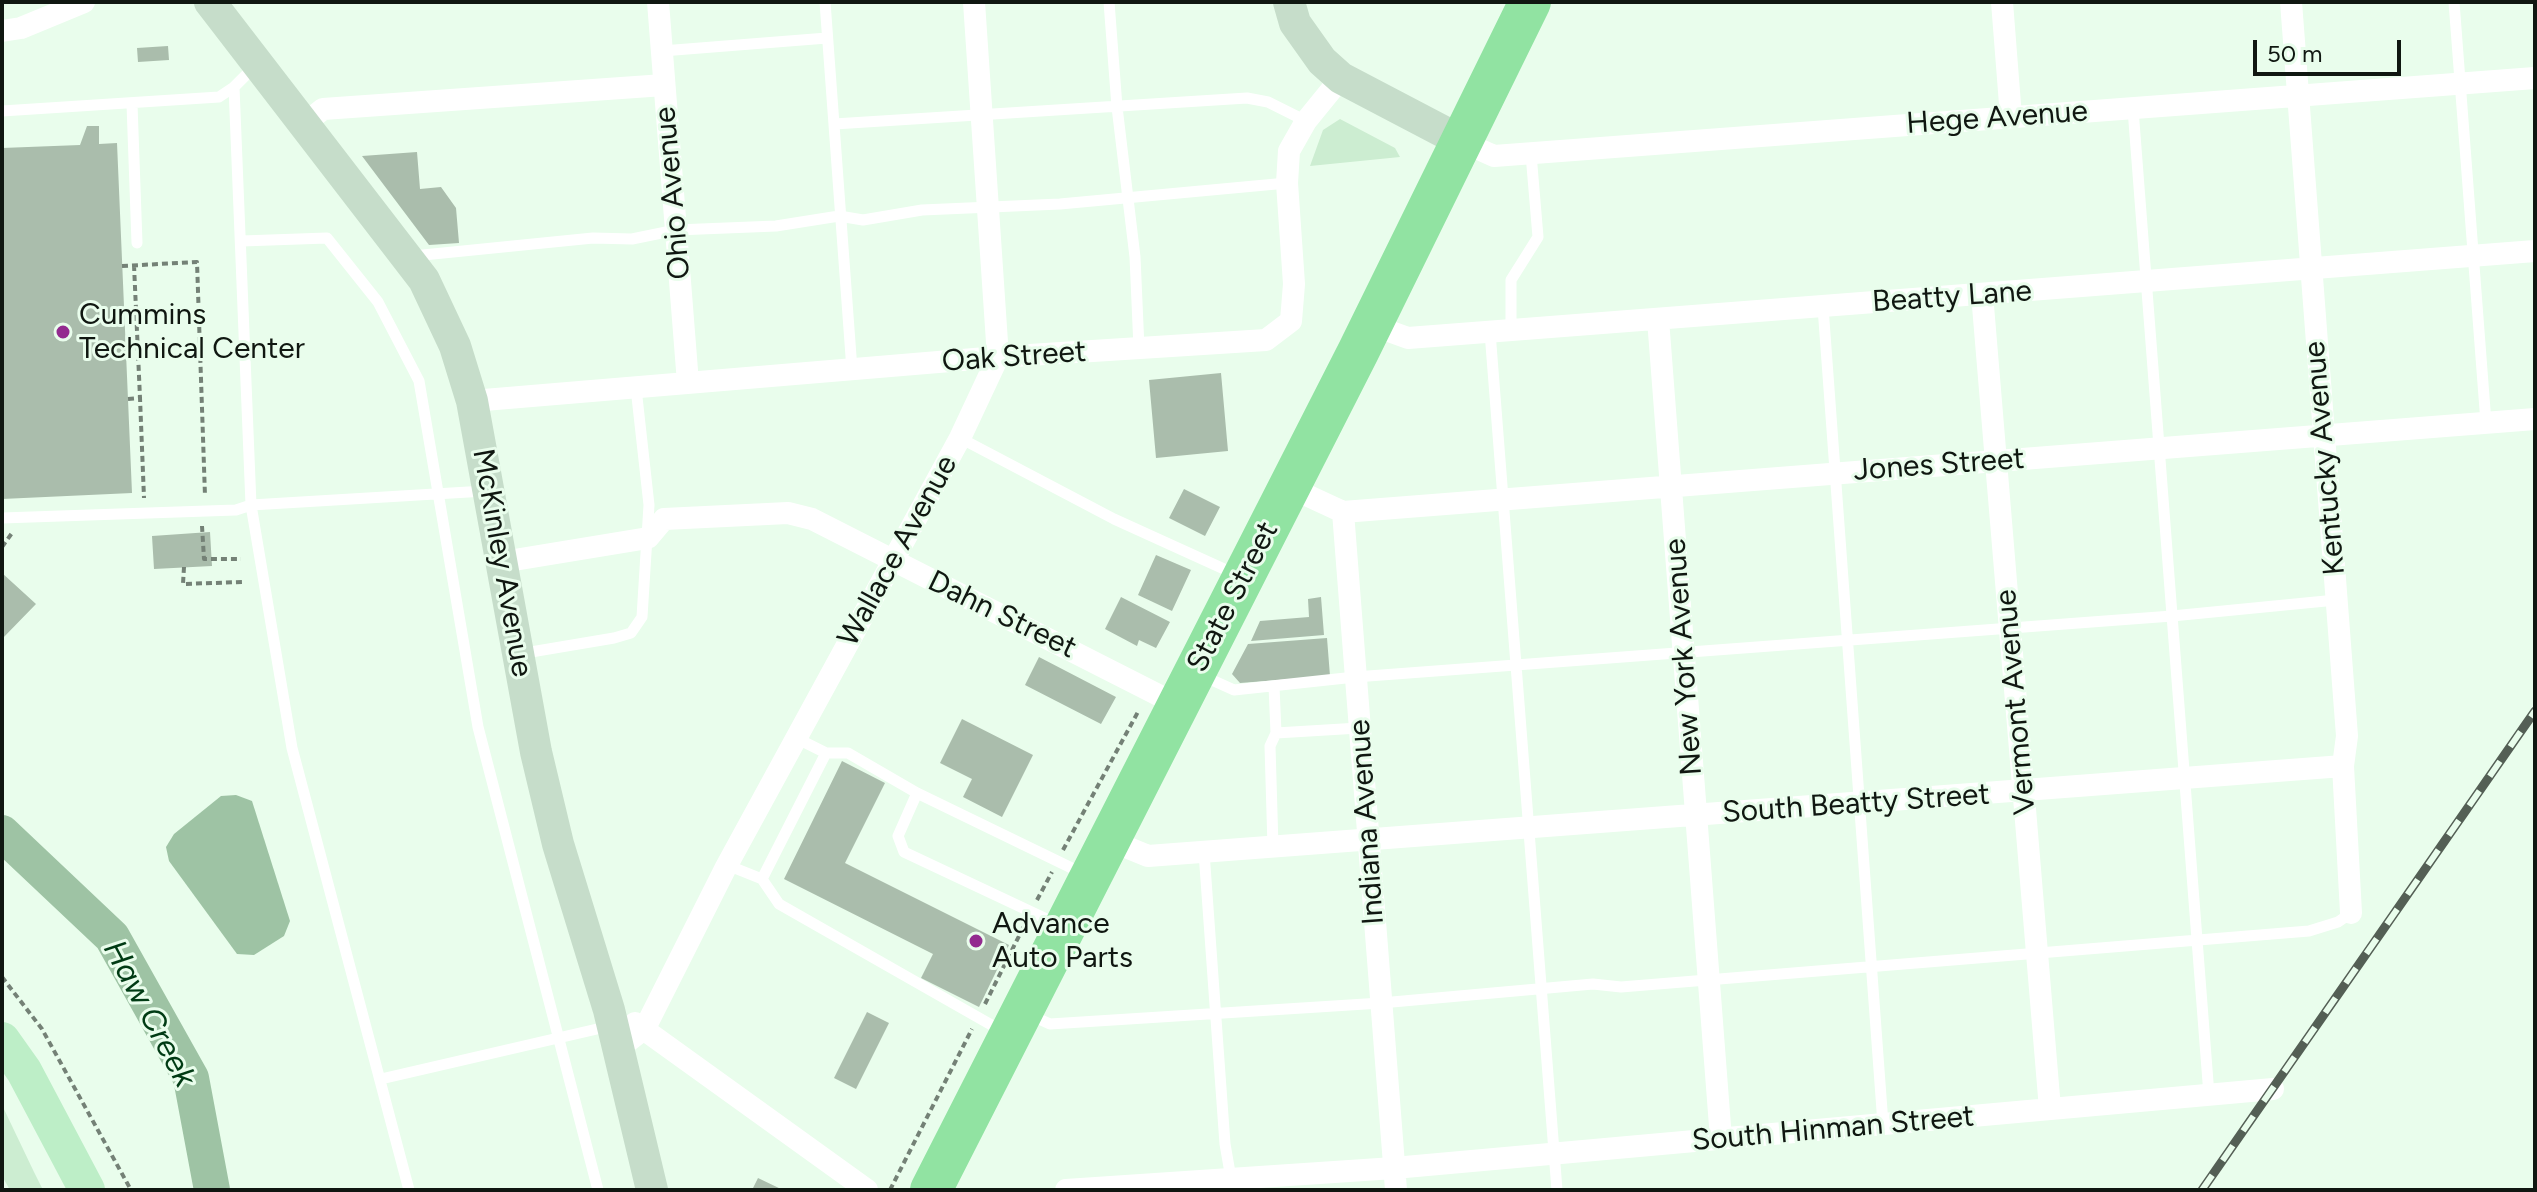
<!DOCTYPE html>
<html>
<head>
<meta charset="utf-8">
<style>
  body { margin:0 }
  #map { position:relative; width:2537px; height:1192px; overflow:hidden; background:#e9fdec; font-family:Figtree,sans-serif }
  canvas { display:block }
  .frame { position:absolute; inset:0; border:4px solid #101711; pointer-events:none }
  .scale { position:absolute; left:2253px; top:40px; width:148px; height:36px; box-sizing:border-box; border:4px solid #101711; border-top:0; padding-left:10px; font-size:24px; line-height:28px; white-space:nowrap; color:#101711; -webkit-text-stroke:6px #e9fdec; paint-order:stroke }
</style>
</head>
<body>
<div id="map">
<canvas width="2537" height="1192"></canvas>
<div class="frame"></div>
<div class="scale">50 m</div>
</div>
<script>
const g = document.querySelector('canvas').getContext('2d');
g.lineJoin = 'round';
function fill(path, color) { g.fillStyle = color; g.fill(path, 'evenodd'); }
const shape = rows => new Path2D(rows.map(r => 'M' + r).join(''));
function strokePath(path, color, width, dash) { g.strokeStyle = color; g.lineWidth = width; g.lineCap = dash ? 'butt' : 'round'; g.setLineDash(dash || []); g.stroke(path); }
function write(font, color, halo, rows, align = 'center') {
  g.font = font + ' Figtree,sans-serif'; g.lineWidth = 6; g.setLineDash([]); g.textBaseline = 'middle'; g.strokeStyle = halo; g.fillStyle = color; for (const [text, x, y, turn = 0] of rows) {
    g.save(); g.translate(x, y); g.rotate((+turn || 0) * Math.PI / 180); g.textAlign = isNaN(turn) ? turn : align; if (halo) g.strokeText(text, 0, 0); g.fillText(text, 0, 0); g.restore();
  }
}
fill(shape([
  [1340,119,1395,148,1400,157,1310,166,1323,130],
  [2,1105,34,1172,43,1190,10,1190,2,1176]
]), '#ccedd1');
fill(shape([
  [236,795,252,801,290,921,284,936,254,955,237,954,169,861,166,847,174,834,221,796]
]), '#9ec3a4');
strokePath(shape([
  [2,833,112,937,191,1078,212,1190]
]), '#9ec3a4', 36);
fill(shape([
  [168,46,169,60,138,62,137,48],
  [87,126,99,126,99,144,117,143,132,493,2,499,2,148,80,145],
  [417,152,420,189,441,187,456,208,459,243,429,245,362,156],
  [1221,373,1228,451,1156,458,1149,380],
  [1184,489,1220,507,1205,536,1169,518],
  [210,532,212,566,154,569,152,536],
  [1156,555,1191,570,1172,611,1138,595],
  [2,573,36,604,2,639],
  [1121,597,1170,622,1156,648,1139,640,1137,646,1105,629],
  [1321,597,1324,635,1251,641,1260,621,1309,617,1308,599],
  [1327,638,1330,676,1240,683,1232,674,1248,644],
  [1039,657,1116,697,1101,724,1025,685],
  [962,719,1033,755,1002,817,963,797,972,779,940,763],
  [842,761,885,783,845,863,1009,945,979,1007,921,978,933,954,784,879],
  [867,1012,889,1023,856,1089,834,1078],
  [758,1178,783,1190,752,1190]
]), '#aabdac');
strokePath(shape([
  [134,265,140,398],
  [122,266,197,262,205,496],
  [128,399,140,398,144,498],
  [202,526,204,559,241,559],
  [2,547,12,533],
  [184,567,183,584,243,582],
  [1063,850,1139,710],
  [1037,900,1052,872],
  [2,977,42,1029,131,1190],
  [985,1004,1024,926],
  [890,1190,972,1029]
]), '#748176', 4, [6, 4]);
strokePath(shape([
  [825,2,852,370],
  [1109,2,1117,107,1135,257,1139,348],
  [2454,2,2486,423],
  [662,51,827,38],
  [255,66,234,87,251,505,292,748,409,1190],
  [132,104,137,243],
  [2133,109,2209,1095],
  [2,111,219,97,234,87],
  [834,124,1247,98,1268,102,1306,121],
  [242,241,327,238,378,302,419,381,478,727,598,1190],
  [413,256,593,238,632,239,676,230,776,226,839,216,863,220,922,210,1060,204,1287,183],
  [1823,307,1883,1124],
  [1511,331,1511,280,1538,237,1531,154],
  [1490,332,1557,1190],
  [960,438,1114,519,1235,574],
  [2,518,236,510,251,505,485,491],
  [519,654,614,638,631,633,642,617,649,505,636,388],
  [1203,676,1234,690,1355,677,2172,616,2336,600],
  [1274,686,1276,733],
  [826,753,848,753,917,793,1084,874],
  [917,793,898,836,904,852,1057,924],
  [1273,847,1270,746,1276,733,1359,728],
  [1204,852,1225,1144,1233,1190],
  [727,865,762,879,779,904,1002,1031],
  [762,879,826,753,796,738],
  [1030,1015,1050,1024,1381,1003,1593,984,1621,987,2309,931,2338,922,2351,913],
  [381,1079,610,1026]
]), '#fff', 11);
strokePath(shape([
  [658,2,688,383],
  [2002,2,2011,117],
  [2291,2,2347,736,2343,766,2351,913],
  [2,31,21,28,84,2],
  [304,124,323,109,664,85],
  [1463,142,1494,156,2535,78],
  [1982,294,2050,1109],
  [1658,319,1721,1139],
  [1372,325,1408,338,2535,251],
  [472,401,998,357,1266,340,1291,321,1294,284,1287,183,1289,151,1306,121,1341,78],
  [1289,487,1343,512,2535,419],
  [1343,512,1396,1190],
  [502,562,648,538,664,519,788,513,812,519,1178,705],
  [1109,840,1148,856,2343,766],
  [635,1023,867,1190],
  [618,1049,645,1028,726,867,960,438,998,357,974,2],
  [1066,1190,1394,1168,2273,1089]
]), '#fff', 22);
strokePath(shape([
  [210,2,424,280,455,346,472,401,536,752,558,844,609,1010,652,1190],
  [1289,2,1295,23,1322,61,1341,78,1463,142]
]), '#c6ddca', 32);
strokePath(shape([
  [2,1040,24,1071,87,1190]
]), '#bdeec7', 36);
strokePath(shape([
  [931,1190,1358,352,1530,2]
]), '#91e3a2', 42);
const rail = shape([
  [2202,1190,2535,711]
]);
strokePath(rail, '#545f55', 9);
strokePath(rail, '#e9fdec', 6, [18]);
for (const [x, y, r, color] of [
  [63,332,8,"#932b8f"],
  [976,941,8,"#932b8f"]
]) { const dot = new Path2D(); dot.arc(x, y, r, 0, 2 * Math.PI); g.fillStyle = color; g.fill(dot); strokePath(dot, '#e9fdec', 3); }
write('30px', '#101711', '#e9fdec', [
  ["Hege Avenue",1997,118,-4],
  ["Ohio Avenue",673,193,-95],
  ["Beatty Lane",1952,297,-4],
  ["Oak Street",1014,357,-4],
  ["Kentucky Avenue",2325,458,-95],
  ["Jones Street",1939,465,-4],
  ["Wallace Avenue",898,551,-61],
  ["McKinley Avenue",502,563,80],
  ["State Street",1233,597,-63],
  ["Dahn Street",1002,615,26],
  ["New York Avenue",1684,657,-94],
  ["Vermont Avenue",2016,702,-95],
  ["South Beatty Street",1856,804,-4],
  ["Indiana Avenue",1367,822,-94],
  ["South Hinman Street",1833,1129,-5]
]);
write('30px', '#101711', '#e9fdec', [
  ["Cummins",79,315],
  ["Technical Center",79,349],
  ["Advance",992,924],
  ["Auto Parts",992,958]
], 'left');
write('italic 32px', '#003b14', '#e9fdec', [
  ["Haw Creek",149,1014,62]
]);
</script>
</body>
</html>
